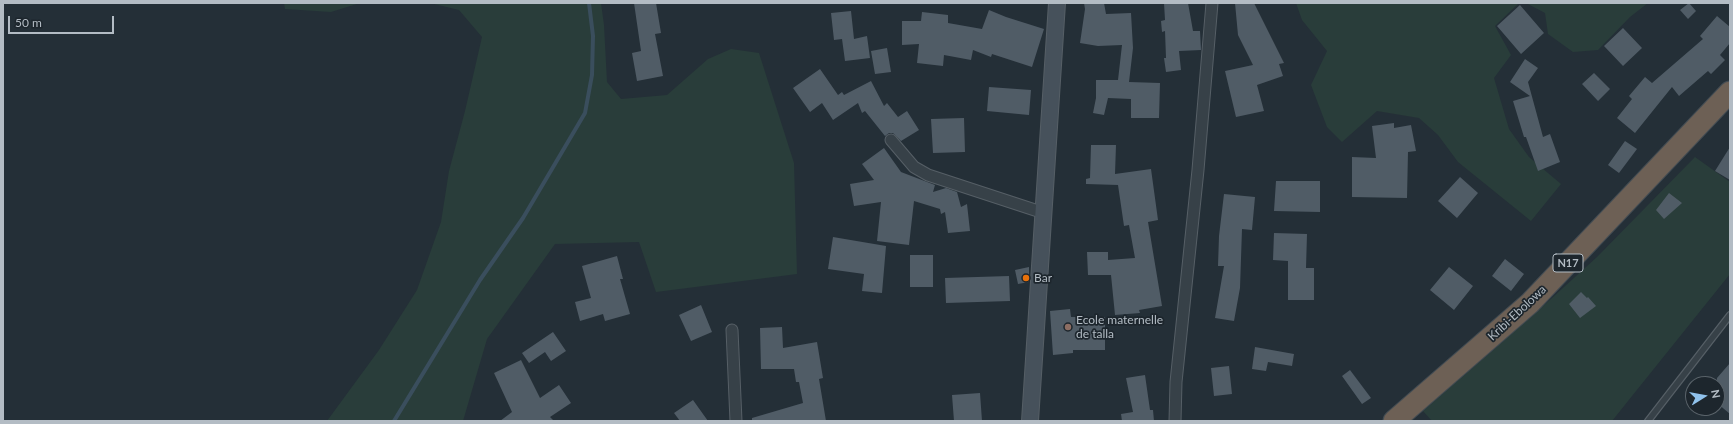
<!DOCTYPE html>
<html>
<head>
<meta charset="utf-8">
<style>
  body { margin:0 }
  #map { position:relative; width:1733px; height:424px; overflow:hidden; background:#242f37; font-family:Lato,sans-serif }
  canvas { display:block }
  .frame { position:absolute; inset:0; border:4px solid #b3bcc4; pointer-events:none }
  .north { position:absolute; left:1685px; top:376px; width:40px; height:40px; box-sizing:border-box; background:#1d262d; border:1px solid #596269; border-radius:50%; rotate:79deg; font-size:11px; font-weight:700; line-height:16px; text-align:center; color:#b3bcc4 }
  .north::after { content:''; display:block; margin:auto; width:14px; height:18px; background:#90c2ec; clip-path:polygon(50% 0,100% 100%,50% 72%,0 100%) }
  .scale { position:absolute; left:8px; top:16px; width:106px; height:18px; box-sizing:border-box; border:2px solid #b3bcc4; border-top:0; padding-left:5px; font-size:12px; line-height:14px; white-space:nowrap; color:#b3bcc4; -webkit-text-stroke:3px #1d262d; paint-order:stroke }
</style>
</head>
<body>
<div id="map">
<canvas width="1733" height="424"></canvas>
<div class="frame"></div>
<div class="north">N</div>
<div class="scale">50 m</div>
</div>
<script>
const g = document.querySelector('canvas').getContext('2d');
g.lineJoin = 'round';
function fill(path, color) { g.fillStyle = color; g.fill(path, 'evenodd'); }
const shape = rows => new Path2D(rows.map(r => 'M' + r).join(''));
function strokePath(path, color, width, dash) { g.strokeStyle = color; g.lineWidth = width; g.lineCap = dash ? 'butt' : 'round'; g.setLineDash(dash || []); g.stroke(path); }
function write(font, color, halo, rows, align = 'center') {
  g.font = font + ' Lato,sans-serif'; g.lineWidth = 3.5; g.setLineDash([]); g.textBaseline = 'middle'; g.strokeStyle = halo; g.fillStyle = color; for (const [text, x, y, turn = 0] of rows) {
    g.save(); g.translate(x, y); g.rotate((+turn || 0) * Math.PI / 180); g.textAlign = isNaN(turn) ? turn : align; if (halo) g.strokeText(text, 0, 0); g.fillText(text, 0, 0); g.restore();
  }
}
fill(shape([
  [284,3,360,3,331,12,285,9],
  [430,3,601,3,604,25,607,82,621,99,667,95,708,59,731,49,759,53,794,163,797,274,656,292,639,242,555,244,487,339,463,421,327,421,379,350,417,290,441,222,449,171,465,111,482,37,459,10],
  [1296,3,1519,3,1495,26,1511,55,1494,78,1509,129,1529,157,1561,184,1531,221,1458,162,1438,135,1419,118,1377,111,1342,142,1327,127,1311,85,1327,51,1302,20],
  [1526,3,1648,3,1630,17,1598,50,1573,52,1548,34,1545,13],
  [1695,157,1730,182,1730,274,1612,421,1432,421,1423,411,1530,318,1597,257]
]), '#293d3a');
strokePath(shape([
  [394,421,480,280,523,218,585,113,592,75,593,36,589,3]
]), '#3a4e5d', 4);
fill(shape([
  [634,3,656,3,661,33,655,34,663,76,637,81,632,53,641,51],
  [1084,3,1104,3,1106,14,1131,13,1133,48,1129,82,1160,83,1159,118,1131,118,1131,99,1108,98,1104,115,1093,113,1096,98,1096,80,1118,80,1122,45,1098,46,1080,43,1085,9],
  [1164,3,1188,3,1193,31,1200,31,1201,50,1179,51,1181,70,1166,72,1164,58,1166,58,1165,31,1162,32,1161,21,1165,20],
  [1235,3,1254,3,1284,63,1279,64,1283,76,1257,85,1264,111,1236,117,1225,71,1253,65,1238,35],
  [1689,3,1696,11,1688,19,1680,10],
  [1520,5,1544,33,1521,54,1497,26],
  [989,10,1006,17,1044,29,1032,67,992,54,991,57,973,50,971,60,944,55,943,66,917,63,919,44,902,45,902,21,921,21,922,12,948,15,948,23,982,29],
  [851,11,854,39,867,36,870,58,845,61,842,39,834,40,831,13],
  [1717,16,1730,27,1730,43,1720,55,1725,60,1711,74,1708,71,1679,96,1672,87,1635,133,1617,118,1632,99,1629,96,1645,77,1652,83,1703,39,1700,36],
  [1623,28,1642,48,1623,66,1604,46],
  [887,48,891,72,875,74,871,51],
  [1525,59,1538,68,1528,82,1543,137,1550,134,1560,162,1538,171,1526,137,1524,137,1513,101,1530,96,1510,82],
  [820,69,838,95,842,92,844,95,871,81,884,106,887,103,898,117,907,111,919,130,901,141,893,133,889,133,885,136,865,111,862,113,858,103,833,120,822,103,810,112,793,88],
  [1594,73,1610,89,1598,101,1582,84],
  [989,87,1031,90,1029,115,987,111],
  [964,118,965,152,933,153,931,119],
  [1394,123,1394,128,1411,125,1416,151,1408,152,1407,198,1352,197,1352,157,1376,158,1372,126],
  [1625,141,1637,149,1619,173,1608,165],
  [1091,145,1116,145,1115,174,1151,169,1158,220,1148,222,1162,306,1139,310,1140,313,1115,315,1111,275,1088,275,1087,252,1108,252,1108,260,1135,258,1129,225,1124,226,1118,185,1086,184,1086,179,1090,178],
  [1730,147,1730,180,1715,171],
  [884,148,901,172,935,185,933,192,946,188,957,192,961,207,967,204,970,231,948,233,945,212,941,214,940,209,914,201,909,245,877,241,881,202,854,206,850,184,874,180,862,164],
  [1460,177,1478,193,1457,218,1438,201],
  [1276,181,1320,181,1320,212,1274,211],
  [1669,193,1682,203,1664,219,1656,210],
  [1224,194,1255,197,1252,230,1242,229,1240,288,1234,321,1215,318,1224,266,1218,266,1219,236],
  [1274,233,1307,234,1306,268,1314,268,1314,300,1288,300,1288,261,1273,260],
  [833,237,886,246,882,293,862,291,864,274,828,269],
  [910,255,933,255,933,287,910,287],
  [617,256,623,279,620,279,630,314,605,321,603,314,580,321,575,302,591,298,582,266],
  [1505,259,1524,274,1511,291,1492,276],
  [1029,267,1029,282,1018,284,1015,270],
  [1449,267,1473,286,1454,310,1430,290],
  [1009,276,1010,301,946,303,945,278],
  [1581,292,1587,298,1588,297,1596,306,1580,318,1569,304],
  [701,305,712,332,691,341,679,315],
  [1070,309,1071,317,1105,317,1105,350,1073,350,1073,353,1053,355,1050,311],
  [782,327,783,348,817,342,823,378,819,379,826,421,752,421,752,418,803,403,799,382,796,382,794,369,761,369,760,328],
  [553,332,566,351,551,361,545,352,529,363,522,353],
  [1255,347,1294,354,1292,366,1268,362,1266,371,1252,369],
  [521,360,540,398,559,385,571,403,550,417,554,421,500,421,512,412,494,373],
  [1730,363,1730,414,1717,403,1717,378],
  [1229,366,1232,394,1214,396,1211,368],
  [1350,370,1371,398,1362,404,1342,376],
  [1145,375,1150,410,1153,410,1154,421,1122,421,1121,414,1133,412,1126,378],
  [980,393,982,421,954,421,952,395],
  [693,400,708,421,680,421,674,413]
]), '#505c66');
const lane = shape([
  [1648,421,1730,315]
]);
const street = shape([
  [891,140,914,167,928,175,1044,213],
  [732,330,736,421],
  [1175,421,1176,382,1198,170,1212,3]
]);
const secondary = shape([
  [1030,421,1057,3]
]);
const highway = shape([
  [1394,421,1530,303,1730,92]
]);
strokePath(lane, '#565f66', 8);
strokePath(street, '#565f66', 13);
strokePath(secondary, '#565f66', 18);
strokePath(highway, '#434c53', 23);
strokePath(lane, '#374148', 5.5);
strokePath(street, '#374148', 11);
strokePath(secondary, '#46515b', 16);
strokePath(highway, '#6d6055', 21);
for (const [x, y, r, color] of [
  [1026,278,4,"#e8710a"],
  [1068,327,4,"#8d6e63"]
]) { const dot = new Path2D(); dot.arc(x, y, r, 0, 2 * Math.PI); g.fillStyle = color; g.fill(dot); strokePath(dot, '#1d262d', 1.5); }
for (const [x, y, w] of [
  [1568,263,30]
]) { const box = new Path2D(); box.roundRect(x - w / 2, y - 9, w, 18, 3); g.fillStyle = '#1d262d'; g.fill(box); strokePath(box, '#b3bcc4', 1); }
write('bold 11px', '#b3bcc4', null, [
  ["N17",1568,263]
]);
write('12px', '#b3bcc4', '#1d262d', [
  ["Bar",1034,278],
  ["Ecole maternelle",1076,320],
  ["de talla",1076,334]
], 'left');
write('12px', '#b3bcc4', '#1d262d', [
  ["Kribi-Ebolowa",1517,313,-43]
]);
</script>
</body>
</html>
